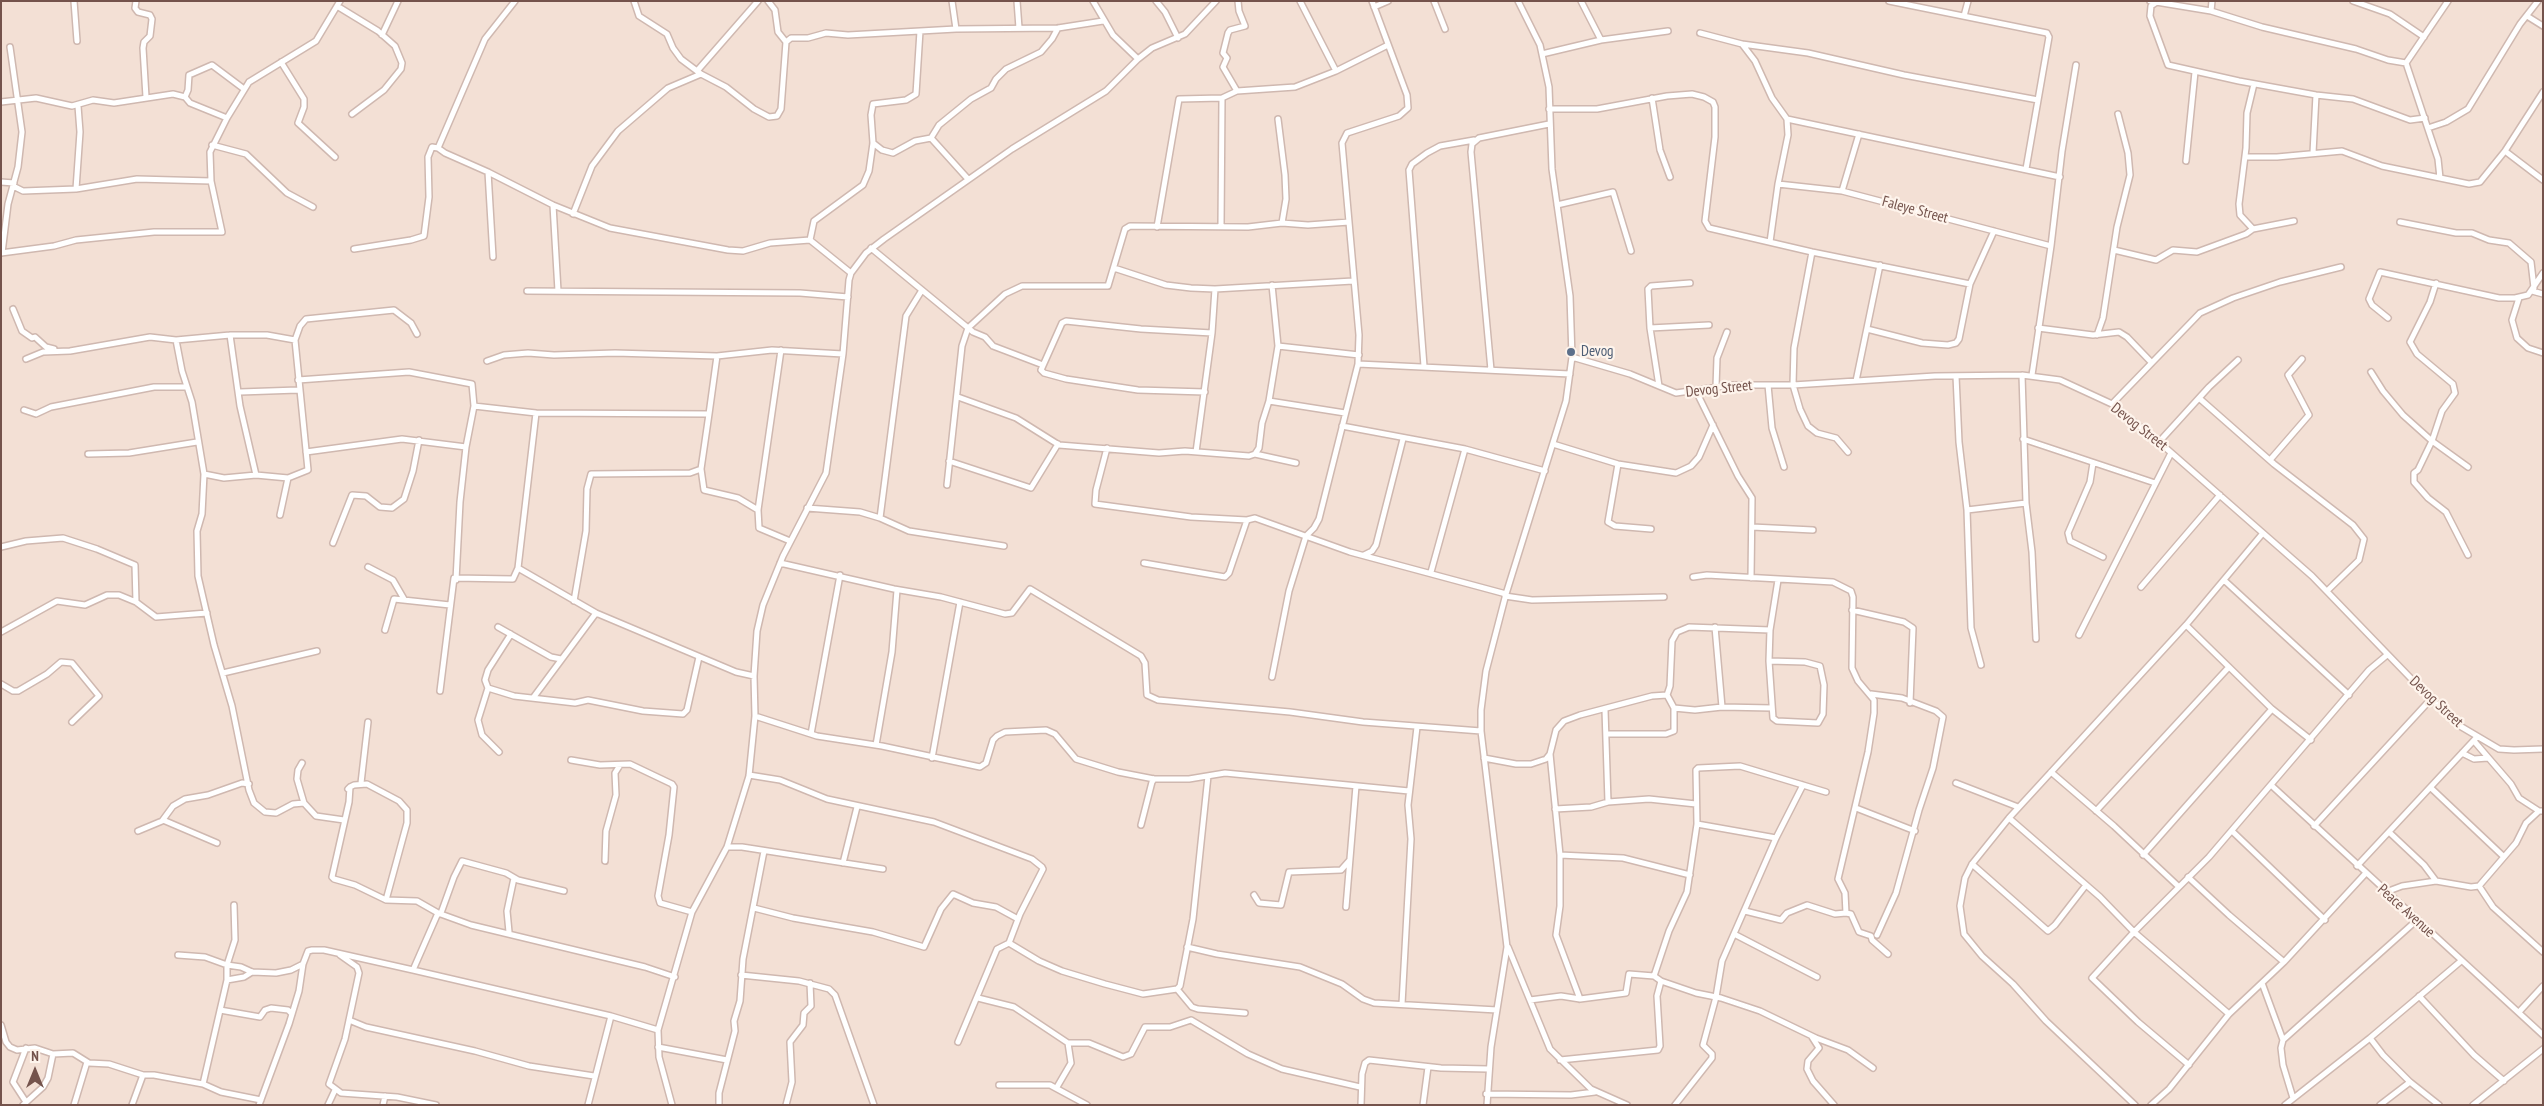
<!DOCTYPE html>
<html>
<head>
<meta charset="utf-8">
<style>
  body { margin:0 }
  #map { position:relative; width:2544px; height:1106px; overflow:hidden; background:#fcefe6; font-family:"PT Sans Narrow",sans-serif }
  canvas { display:block }
  .frame { position:absolute; inset:0; border:2px solid #74534c; pointer-events:none }
  .north { position:absolute; left:10px; top:1046px; width:50px; height:50px; -webkit-text-stroke:4px #fef4ec; paint-order:stroke; rotate:0deg; font-size:14px; font-weight:700; line-height:20px; text-align:center; color:#74534c }
  .north::after { content:''; display:block; margin:auto; width:18px; height:22px; background:#74534c; clip-path:polygon(50% 0,100% 100%,50% 72%,0 100%) }
</style>
</head>
<body>
<div id="map">
<canvas width="2544" height="1106"></canvas>
<div class="frame"></div>
<div class="north">N</div>
</div>
<script>
const g = document.querySelector('canvas').getContext('2d');
g.lineJoin = 'round';
function fill(path, color) { g.fillStyle = color; g.fill(path, 'evenodd'); }
const shape = rows => new Path2D(rows.map(r => 'M' + r).join(''));
function strokePath(path, color, width, dash) { g.strokeStyle = color; g.lineWidth = width; g.lineCap = dash ? 'butt' : 'round'; g.setLineDash(dash || []); g.stroke(path); }
function write(font, color, halo, rows, align = 'center') {
  g.font = font + ' "PT Sans Narrow",sans-serif'; g.lineWidth = 4.5; g.setLineDash([]); g.textBaseline = 'middle'; g.strokeStyle = halo; g.fillStyle = color; for (const [text, x, y, turn = 0] of rows) {
    g.save(); g.translate(x, y); g.rotate((+turn || 0) * Math.PI / 180); g.textAlign = isNaN(turn) ? turn : align; if (halo) g.strokeText(text, 0, 0); g.fillText(text, 0, 0); g.restore();
  }
}
fill(shape([
  [1,1,2543,1,2543,1105,1,1105]
]), '#f3e0d5');
const minor = shape([
  [74,1,77,41],
  [136,1,135,8,138,12,150,15,152,19,150,36,144,42,143,48,146,97],
  [634,1,639,16,667,34,673,48,681,59,701,74,726,87,754,109,769,117,777,116,781,109,786,42],
  [768,1,775,10,778,32,786,42],
  [952,1,956,29],
  [1017,1,1019,28],
  [1093,1,1113,35,1138,59],
  [1156,1,1165,12,1178,38],
  [1300,1,1336,71],
  [1434,1,1445,29],
  [1581,1,1601,40],
  [1889,1,2047,33,2049,37,2026,169],
  [2150,1,2211,11,2262,27,2356,49,2388,60,2406,63],
  [2353,1,2390,14,2424,37],
  [2448,1,2406,63,2438,159,2440,178,2469,184,2480,182,2505,151,2543,92],
  [2157,2,2151,6,2150,16,2168,65,2239,81,2316,95,2353,99,2410,120,2425,118],
  [337,6,378,31,395,46,402,63,401,69,384,90,352,114],
  [1374,7,1388,1],
  [2211,11,2212,1],
  [1964,16,1968,1],
  [2527,16,2543,26],
  [1700,33,1742,44,1755,61,1772,98,1787,119,1788,135,1778,184,1770,242],
  [382,35,398,1],
  [786,42,791,38,808,38,826,33,848,35,956,29,1058,28,1103,21],
  [1742,44,1808,53,1904,75,2038,100],
  [1542,54,1601,40,1668,31],
  [281,62,304,99,304,107,298,123,335,157],
  [697,71,758,1],
  [1237,91,1223,67,1227,58,1223,53,1228,33,1230,30,1245,26,1239,11,1238,1],
  [185,97,188,90,189,75,212,65,244,89],
  [1652,98,1660,150,1670,177],
  [1,102,36,98,72,106,93,100,114,103,173,94,185,97,190,103,227,118,249,82,316,41,340,1],
  [1549,109,1597,109,1667,96,1692,94,1704,97,1713,102,1715,107,1715,137,1705,221,1709,228,1812,252,1970,284],
  [1278,119,1285,175,1286,199,1282,223],
  [1787,119,2060,177],
  [2428,128,2446,122,2468,109,2520,24,2538,1],
  [931,138,939,125,971,99,991,88,996,79,1006,69,1041,52,1052,39,1058,28],
  [873,143,882,150,893,153,915,141,931,138,968,179],
  [212,145,246,154,287,193,313,207],
  [438,148,485,39,515,1],
  [2505,151,2543,180],
  [2313,153,2316,95],
  [2245,157,2277,157,2342,151,2382,166,2440,178],
  [2186,161,2195,72],
  [488,172,493,257],
  [1,182,14,183],
  [1778,184,1842,191,2051,246],
  [13,186,23,191,76,189,137,179,211,181],
  [76,189,80,132,78,106],
  [1842,191,1859,134],
  [553,205,558,291],
  [1557,205,1613,192,1631,251],
  [573,214,592,166,618,131,668,88,701,74],
  [2400,222,2456,233,2472,233,2489,240,2509,243,2531,262,2534,288],
  [1221,226,1222,98],
  [1157,227,1179,99,1222,98,1237,91,1295,87,1336,71,1388,45],
  [2253,229,2240,215,2239,204,2246,148,2247,113,2254,84],
  [810,240,814,221,863,185,869,171,873,143,871,115,873,104,906,100,916,94,920,31],
  [871,248,973,332,985,337,993,346,1043,365],
  [354,249,411,240,424,236,429,197,428,157,432,147,438,148,445,153,488,172,553,205,610,228,728,250,743,251,770,243,810,240,851,273],
  [2114,250,2156,260,2173,250,2197,252,2246,234,2253,229,2294,221],
  [1812,252,1794,348,1793,385,1800,409,1808,426,1817,433,1836,438,1848,452],
  [1,253,54,246,76,240,154,232,222,232,211,181,210,152,227,118],
  [2,253,8,204,18,167,22,132,10,47],
  [1114,268,1166,285,1191,288,1215,289,1353,281],
  [2436,283,2430,302,2410,342,2417,354,2453,384,2455,393,2442,411,2432,441,2418,470,2414,473,2414,482,2428,498,2446,512,2468,555],
  [527,291,800,293,848,297],
  [2532,291,2543,294],
  [2519,298,2512,320,2517,338,2528,348,2543,353],
  [13,309,22,331,32,338,35,337,46,347,54,349],
  [2388,318,2372,305,2369,299,2380,272,2499,298,2515,298,2528,295,2543,273],
  [1650,328,1709,325],
  [2038,328,2093,335,2119,332,2127,337,2151,362],
  [1867,329,1922,343,1948,345,1956,343,1959,339,1970,284,1994,231],
  [230,335,240,406,256,475],
  [2097,335,2103,318,2117,227,2130,175,2128,153,2118,114],
  [176,340,182,371,192,402,204,474,202,514,197,531,198,576,214,645,232,706,249,790,254,803,265,812,276,813,293,804,304,803],
  [1278,346,1359,355],
  [781,350,758,510,759,528,790,541],
  [1572,357,1630,374,1676,393,1732,385,1793,385,1935,376,2022,375,2060,380,2112,404,2159,442,2312,576,2426,694,2460,726,2499,749,2514,750,2543,749],
  [26,359,43,352,70,351,150,337,176,340,230,335,267,335,295,340],
  [487,361,504,355,528,353,554,355,615,353,717,356],
  [1358,364,1570,374],
  [1424,366,1409,170,1412,164,1427,153,1440,146,1474,140],
  [1491,370,1471,152,1472,144,1479,138,1549,124],
  [2371,372,2383,391,2403,415,2432,441,2468,467],
  [2022,375,2026,503,2032,552,2036,639],
  [2032,375,2051,246,2062,151,2076,65],
  [1956,376,1959,442,1967,510],
  [298,380,409,372,472,384,474,406,466,447,460,502,456,580],
  [1856,381,1880,265],
  [1768,385,1772,428,1784,467],
  [1659,386,1650,328,1648,289,1651,286,1690,283],
  [1716,387,1717,358,1727,332],
  [1696,391,1738,476,1752,498,1751,578],
  [240,392,298,390],
  [1205,392,1138,390,1066,379,1044,373,1041,370,1062,323,1066,321,1141,329,1212,333],
  [958,397,1016,418,1059,445,1159,453,1185,451,1249,456,1255,454,1296,463],
  [2199,398,2274,464,2353,525,2364,539,2359,560,2327,591],
  [1269,401,1345,413],
  [2112,404,2200,313,2233,298,2280,282,2341,267],
  [474,406,536,413,709,414,717,356,772,350,843,354],
  [24,410,36,414,51,407,154,387,187,387],
  [709,414,701,469,704,490,738,498,758,510],
  [1342,426,1465,449,1545,471],
  [2023,439,2155,483],
  [2159,442,2209,387,2238,360],
  [1553,444,1618,464,1676,473,1691,466,1699,457,1713,425],
  [1107,448,1096,490,1095,504,1191,517,1247,520,1255,518,1350,552,1506,594],
  [306,452,402,439,466,447],
  [1196,452,1212,333,1215,289],
  [88,454,129,453,197,442],
  [1255,454,1259,448,1262,423,1269,401,1278,346,1272,285],
  [2270,460,2309,415,2288,375,2302,359],
  [949,461,1031,488,1058,444],
  [2093,463,2090,482,2068,533,2070,541,2103,557],
  [1618,464,1608,522,1615,526,1651,529],
  [204,474,224,478,256,475,288,478,308,470,295,340,300,326,306,319,394,310,411,323,417,334],
  [947,485,962,346,968,328,1005,294,1022,286,1108,286,1125,229,1130,226,1248,227,1282,223,1308,225,1349,222],
  [807,508,860,512,880,518,909,531,1004,546],
  [280,515,288,478],
  [880,518,906,316,922,290],
  [1752,527,1813,530],
  [333,543,352,495,366,496,380,507,392,508,404,499,413,471,419,440],
  [1,547,26,541,63,538,97,549,135,565,136,602],
  [1364,555,1372,551,1376,545,1403,439],
  [780,563,894,589,941,597,1005,614,1012,613,1030,589,1141,656,1145,663,1147,695,1158,700,1290,712,1363,722,1481,731],
  [1144,563,1225,577,1229,573,1247,520],
  [368,567,393,580,404,599],
  [518,568,596,613,736,672,754,676],
  [1431,572,1465,449],
  [1693,577,1707,575,1833,582,1851,591,1853,597,1852,668,1858,681,1874,700,1874,713,1868,752,1838,879,1845,893,1846,913],
  [2225,581,2349,695],
  [2141,587,2220,495],
  [1505,596,1532,600,1664,597],
  [574,601,586,531,587,489,591,474,690,473,701,469],
  [1852,610,1904,622,1913,628,1910,703],
  [2186,625,2272,709,2311,740],
  [498,627,551,657,561,659],
  [1715,627,1722,707],
  [385,630,394,599,450,605],
  [1,632,57,601,85,605,107,595,119,595,136,602,156,617,207,613],
  [2079,635,2171,453],
  [1769,661,1805,662,1820,666,1824,685,1823,714,1818,723,1777,721,1773,718,1769,661,1770,630,1778,580],
  [1981,665,1971,628,1967,510,2026,503],
  [223,673,317,651],
  [1272,677,1289,591,1306,536,1314,528,1319,519,1358,364,1359,335,1342,143,1347,133,1399,116,1408,108,1407,95,1372,1],
  [1,684,13,691,18,691,47,674,61,662,72,663,99,696,72,722],
  [488,688,514,696,575,703,588,700,643,711,683,714,687,710,699,657],
  [440,691,454,578,513,579,518,568,536,413],
  [1871,694,1902,698,1936,711,1943,717,1933,768,1919,810,1896,893,1877,935],
  [1667,695,1670,686,1672,641,1677,632,1689,627,1770,630],
  [533,698,596,613],
  [1674,708,1695,710,1722,707,1772,708],
  [1605,710,1608,802],
  [755,716,817,736,882,746,980,767,986,763,993,740,997,736,1005,732,1046,730,1055,734,1076,759,1118,772,1154,779,1189,779,1225,773,1409,791],
  [811,734,840,575],
  [1606,734,1666,734,1674,731,1674,708,1667,695],
  [2474,741,2511,784,2519,798,2539,811,2543,811],
  [876,745,892,652,897,590],
  [499,752,482,735,478,720,488,688,485,680,488,670,511,634],
  [2462,753,2474,759,2488,758],
  [932,758,960,602],
  [1484,758,1516,764,1531,764,1546,759,1550,754],
  [571,760,600,765,630,764,672,784,674,787,669,835,658,896,660,903,692,912],
  [302,763,298,770,297,779,304,803,316,816,344,820],
  [2051,772,2114,826,2178,886],
  [749,775,780,780,827,799,934,822,1032,859,1042,867,1043,869,1020,914,1009,943,997,949,958,1042],
  [361,783,368,722],
  [1956,783,2018,807],
  [2271,785,2543,1035],
  [2431,788,2503,856],
  [1856,808,1915,831],
  [1555,809,1591,807,1608,802,1649,799,1696,804],
  [2096,811,2229,667],
  [2009,818,2100,897,2134,932,2229,1014],
  [163,820,217,843],
  [1697,824,1776,838],
  [1141,825,1152,782,1154,779],
  [2314,826,2431,699],
  [138,831,162,821,173,806,185,799,208,795,242,783,249,784],
  [2232,831,2325,920],
  [2389,832,2424,865,2436,881],
  [727,847,742,847,883,869],
  [1560,855,1623,858,1690,875],
  [2143,855,2272,709],
  [605,861,606,831,616,795,615,773,620,765],
  [843,863,857,807],
  [1972,864,2048,931,2055,925,2086,885],
  [2357,866,2477,737],
  [2188,877,2229,915,2284,962],
  [2479,886,2493,907,2543,952],
  [2386,892,2402,886,2436,881,2471,887,2479,886,2516,843,2526,823,2539,811],
  [1254,895,1259,903,1281,905,1289,872,1341,870,1349,861],
  [386,900,407,823,407,810,399,801,367,784,354,785,350,787,348,789,350,787,349,802,332,877,334,879,355,885,386,900,417,901,438,913,471,925,645,967,675,977],
  [234,905,235,940,227,965,227,980,203,1084,221,1092,261,1100],
  [1346,907,1356,786],
  [754,908,793,918,873,932,924,947,941,909,953,894,973,903,996,907,1018,919],
  [1745,911,1781,920,1787,913,1807,905,1835,914,1846,913,1851,914,1859,932,1871,936,1872,940,1888,954],
  [441,913,454,877,462,861,506,873,518,880,564,891],
  [509,932,507,911,514,878],
  [1734,934,1817,977],
  [1009,943,1039,961,1062,971,1105,984,1143,994,1177,989,1180,986,1193,919,1208,776],
  [1187,947,1217,954,1300,967,1342,984,1363,999,1374,1003,1497,1010],
  [1508,947,1550,1049,1591,1089,1627,1105],
  [178,955,205,957,227,965,241,967,252,972,276,973,291,970,303,964],
  [340,955,357,967,359,973,345,1039,329,1084,341,1093,397,1097,436,1105],
  [413,970,438,913],
  [741,975,799,981,829,989,835,995,874,1105],
  [1654,976,1669,931,1687,892,1697,824,1696,770,1698,768,1740,766,1826,792],
  [227,980,244,977,252,972],
  [2262,983,2283,1040,2281,1048,2283,1065,2293,1098],
  [1177,989,1192,1007,1198,1009,1245,1013],
  [2419,996,2474,1055,2504,1081],
  [978,998,1014,1007,1068,1043,1089,1043,1123,1057,1131,1054,1145,1027,1170,1027,1191,1020,1248,1054,1282,1069,1360,1087],
  [1580,999,1556,935,1560,906,1560,855,1550,754,1556,730,1564,721,1580,715,1652,696,1667,695],
  [1530,1000,1561,996,1580,999,1626,993,1629,974,1654,976,1661,981,1696,993,1721,998,1760,1011,1816,1038,1848,1050,1873,1068],
  [1402,1004,1411,839,1408,805,1417,727],
  [220,1010,260,1017,265,1010,271,1008,288,1010,292,1014],
  [2519,1012,2543,986],
  [349,1020,366,1027,475,1051,529,1066,594,1076],
  [1,1025,6,1042,10,1047,17,1050,35,1048,53,1054,73,1053,89,1063,109,1064,143,1075,154,1075,203,1084],
  [1812,1037,1819,1048,1808,1061,1807,1069,1813,1081,1834,1105],
  [2370,1038,2383,1055,2410,1082,2439,1105],
  [2283,1040,2417,920],
  [658,1047,727,1060],
  [1560,1060,1658,1050,1660,1046,1657,996,1661,981],
  [2189,1065,2138,1022,2092,978,2134,932,2209,857,2369,670,2387,655],
  [999,1085,1050,1085,1087,1105],
  [1057,1087,1071,1063,1068,1043],
  [1486,1094,1571,1095,1595,1092],
  [26,1102,13,1082,26,1048],
  [23,1105,43,1087,48,1078,53,1054],
  [74,1105,87,1062],
  [132,1105,143,1075],
  [259,1105,289,1024,299,991,303,964,308,951,312,950,324,950,413,970,611,1016,658,1030],
  [328,1105,335,1090],
  [383,1105,385,1096],
  [588,1105,611,1016],
  [672,1105,659,1057,658,1030,692,912,727,847,749,776,755,716,754,676,757,631,763,605,783,556,826,473,843,354,849,280,851,273,866,253,884,239,1012,149,1106,91,1138,59,1152,48,1185,34,1216,1],
  [719,1105,719,1093,735,1031,734,1021,740,1001,743,959,764,851],
  [786,1105,792,1082,790,1042,803,1025,804,1013,811,1006,810,983],
  [1361,1105,1362,1074,1365,1063,1369,1060,1441,1068,1488,1069],
  [1423,1105,1428,1067],
  [1487,1105,1491,1047,1507,947,1481,731,1481,710,1486,671,1506,594,1566,401,1572,357,1570,296,1552,169,1549,87,1540,45,1518,1],
  [1675,1105,1712,1058,1712,1054,1703,1045,1716,997,1722,961,1776,838,1803,785],
  [2135,1105,2046,1021,2013,984,1982,956,1964,934,1960,906,1965,878,1972,864,2009,818,2186,625,2263,533],
  [2151,1105,2169,1089,2229,1014,2284,962,2365,874],
  [2285,1105,2370,1038,2461,961],
  [2380,1105,2410,1082],
  [2473,1105,2543,1049]
]);
strokePath(minor, '#cfb8b0', 8);
strokePath(minor, '#fff', 5);
for (const [x, y, r, color] of [
  [1571,352,5,"#5c6f8a"]
]) { const dot = new Path2D(); dot.arc(x, y, r, 0, 2 * Math.PI); g.fillStyle = color; g.fill(dot); strokePath(dot, '#fef4ec', 2); }
write('15px', '#74534c', '#fef4ec', [
  ["Faleye Street",1915,210,15],
  ["Devog Street",1719,389,-6],
  ["Devog Street",2139,427,38],
  ["Devog Street",2436,702,43],
  ["Peace Avenue",2406,911,42]
]);
write('15px', '#4e5e75', '#fef4ec', [
  ["Devog",1581,352]
], 'left');
</script>
</body>
</html>
